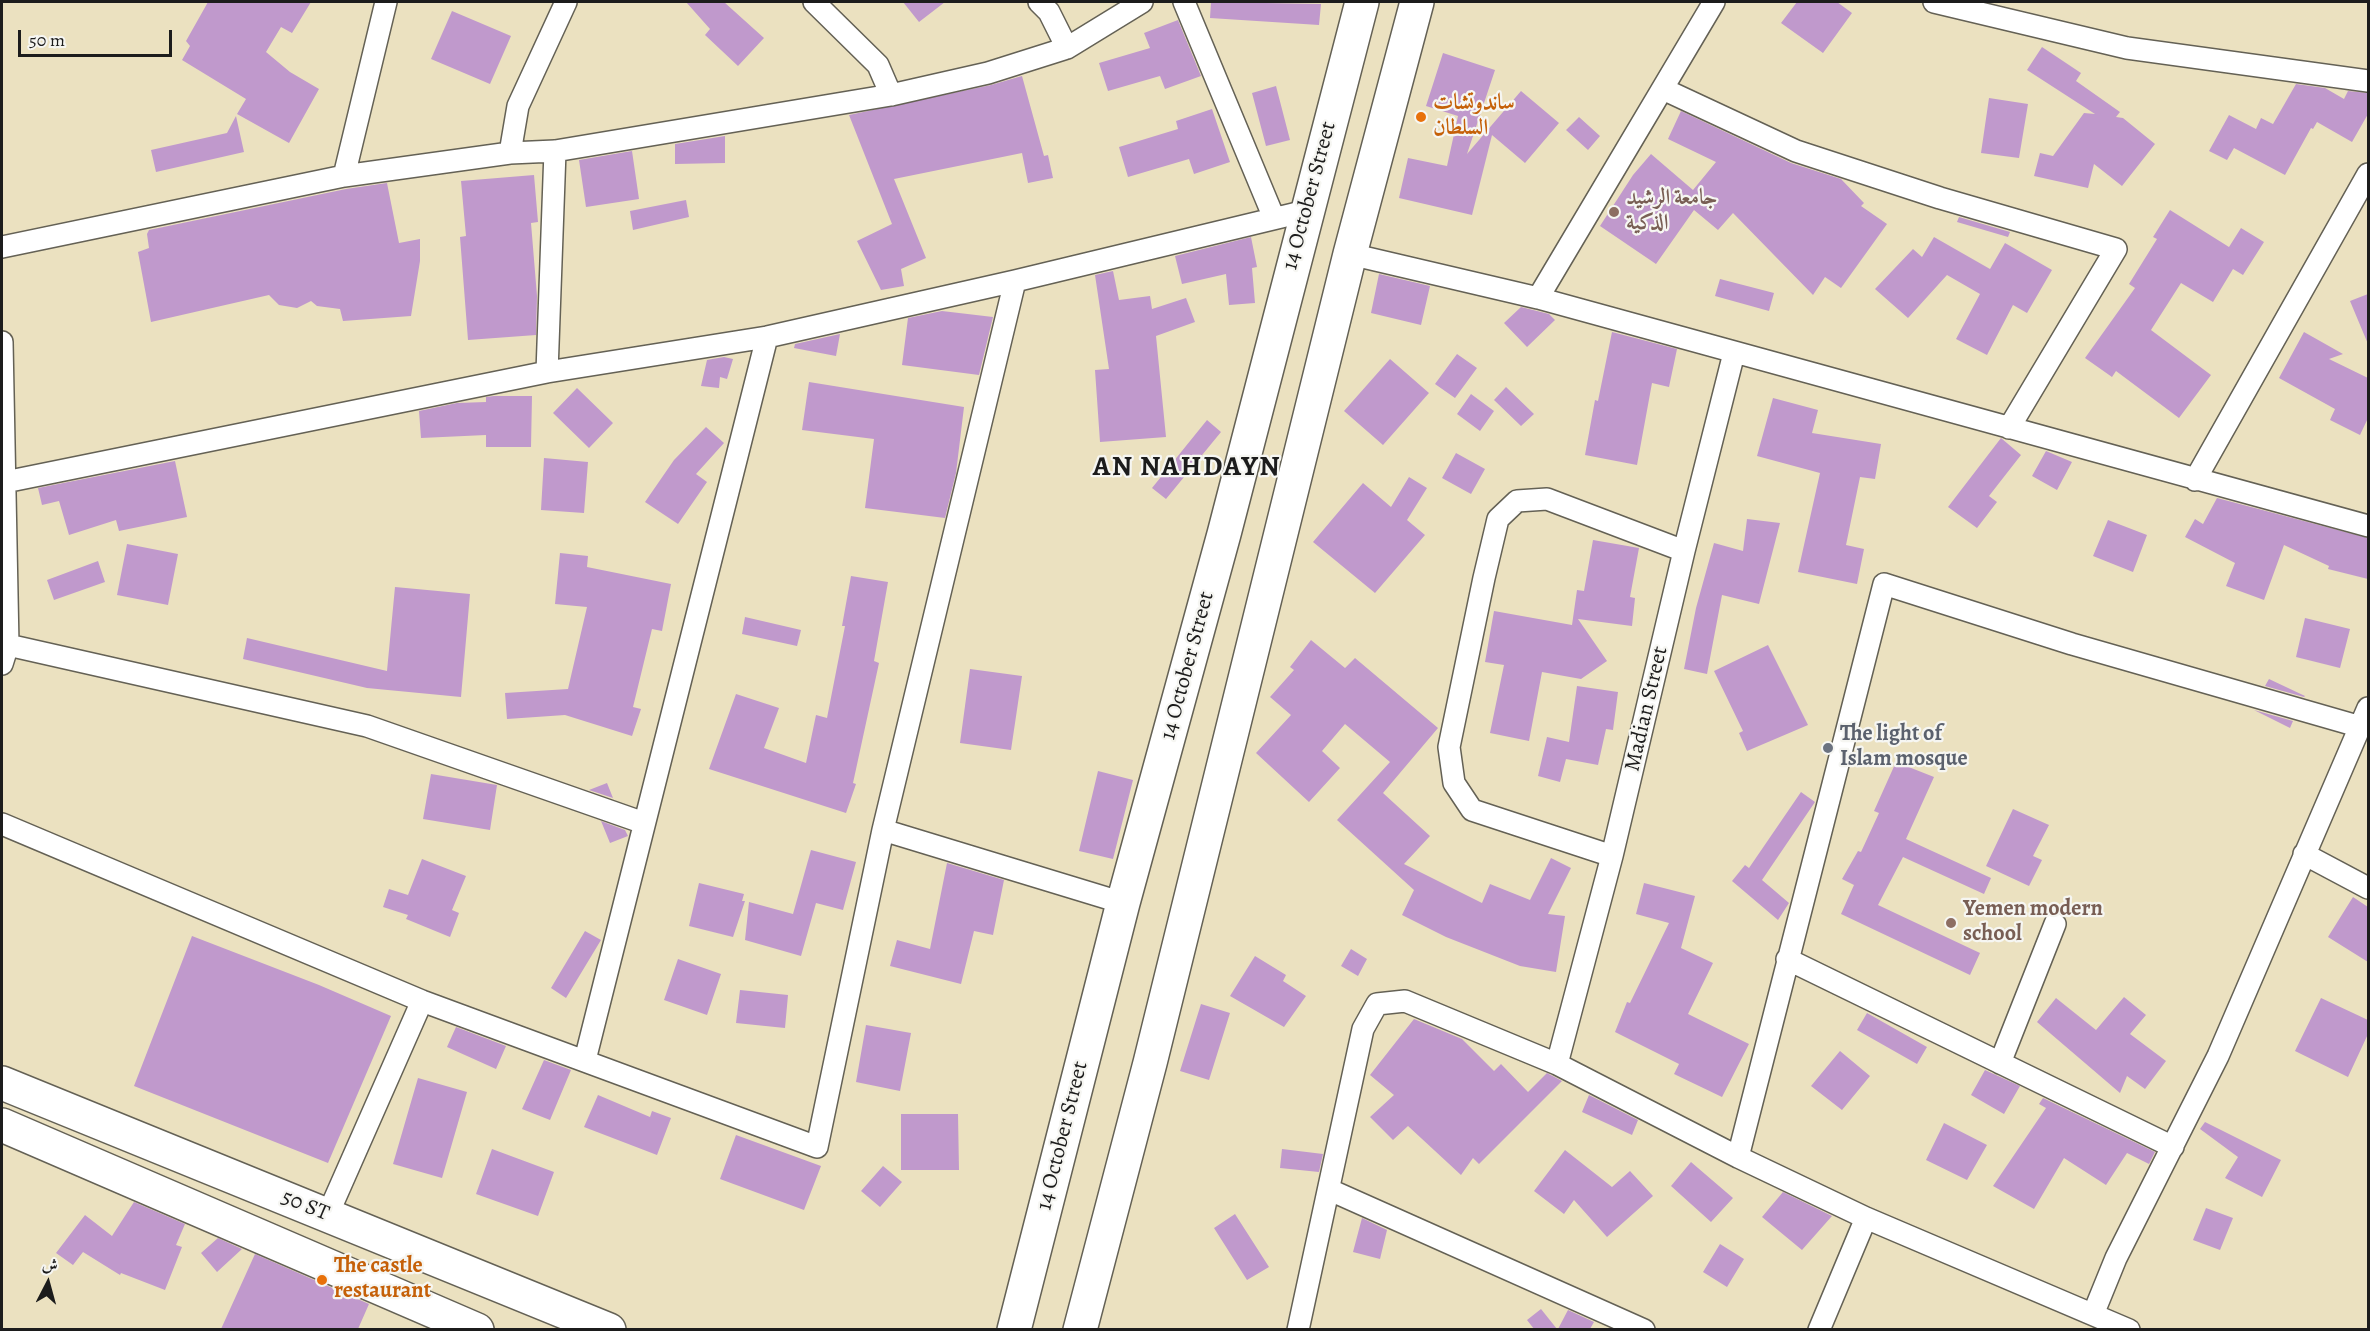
<!DOCTYPE html>
<html>
<head>
<meta charset="utf-8">
<style>
  body { margin:0 }
  #map { position:relative; width:2370px; height:1331px; overflow:hidden; background:#ebe1c0; font-family:Alegreya,Amiri,serif }
  canvas { display:block }
  .frame { position:absolute; inset:0; border:3px solid #1c1c1c; pointer-events:none }
  .north { position:absolute; left:18px; top:1253px; width:60px; height:60px; -webkit-text-stroke:4px #f6f6f2; paint-order:stroke; rotate:6deg; font-size:16px; font-weight:700; line-height:24px; text-align:center; color:#1c1c1c }
  .north::after { content:''; display:block; margin:auto; width:21px; height:27px; background:#1c1c1c; clip-path:polygon(50% 0,100% 100%,50% 72%,0 100%) }
  .scale { position:absolute; left:18px; top:30px; width:154px; height:27px; box-sizing:border-box; border:3px solid #1c1c1c; border-top:0; padding-left:8px; font-size:18px; line-height:21px; white-space:nowrap; color:#1c1c1c; -webkit-text-stroke:4px #f6f6f2; paint-order:stroke }
</style>
</head>
<body>
<div id="map">
<canvas width="2370" height="1331"></canvas>
<div class="frame"></div>
<div class="north">ش</div>
<div class="scale">50 m</div>
</div>
<script>
const g = document.querySelector('canvas').getContext('2d');
g.lineJoin = 'round';
function fill(path, color) { g.fillStyle = color; g.fill(path, 'evenodd'); }
const shape = rows => new Path2D(rows.map(r => 'M' + r).join(''));
function strokePath(path, color, width, dash) { g.strokeStyle = color; g.lineWidth = width; g.lineCap = dash ? 'butt' : 'round'; g.setLineDash(dash || []); g.stroke(path); }
function write(font, color, halo, rows, align = 'center') {
  g.font = font + ' Alegreya,Amiri,serif'; g.lineWidth = 4.5; g.setLineDash([]); g.textBaseline = 'middle'; g.strokeStyle = halo; g.fillStyle = color; for (const [text, x, y, turn = 0] of rows) {
    g.save(); g.translate(x, y); g.rotate((+turn || 0) * Math.PI / 180); g.textAlign = isNaN(turn) ? turn : align; if (halo) g.strokeText(text, 0, 0); g.fillText(text, 0, 0); g.restore();
  }
}
fill(shape([
  [208,2,311,2,292,33,281,27,266,52,290,72,319,89,289,143,237,114,246,99,182,60,190,46,186,41],
  [686,2,724,2,764,38,738,66,705,35,710,29],
  [903,2,945,2,919,22],
  [1211,2,1321,4,1319,25,1210,18],
  [1797,2,1837,2,1852,13,1823,53,1781,23],
  [452,11,511,36,490,84,431,59],
  [1178,20,1201,76,1165,89,1160,76,1108,91,1099,63,1150,48,1144,33],
  [2042,47,2081,73,2076,81,2120,112,2116,117,2123,118,2155,144,2122,186,2094,164,2088,188,2034,176,2040,153,2053,156,2084,113,2095,114,2027,70],
  [1443,53,1495,70,1467,154,1521,91,1559,123,1525,163,1492,135,1472,215,1399,198,1408,158,1447,166,1458,116,1426,106],
  [1022,76,1044,156,1048,155,1053,178,1028,183,1022,153,894,179,926,258,901,269,904,286,881,290,857,241,892,224,849,115,991,85],
  [2296,84,2325,88,2344,99,2348,91,2368,93,2368,114,2352,142,2317,122,2313,129,2311,128,2285,175,2234,148,2227,160,2209,151,2229,115,2256,129,2261,118,2273,124],
  [1276,86,1290,140,1266,146,1252,93],
  [1989,98,2028,104,2019,158,1981,153],
  [1212,109,1230,162,1194,174,1189,159,1128,177,1119,147,1178,129,1176,121],
  [1681,111,1791,163,1841,179,1864,203,1861,206,1887,224,1841,288,1825,277,1813,295,1733,213,1718,230,1694,210,1656,264,1600,226,1633,175,1651,154,1693,190,1716,162,1668,139],
  [236,116,244,152,156,172,151,150,227,133],
  [1579,117,1600,136,1588,150,1566,130],
  [725,136,725,163,675,164,675,144],
  [632,151,639,199,586,207,579,160],
  [534,175,538,222,531,223,537,296,536,335,468,340,460,237,466,236,461,181],
  [387,183,399,243,420,239,420,261,411,316,343,321,340,309,317,306,311,301,297,308,279,305,269,295,151,322,138,252,149,248,147,234,149,230,346,189],
  [686,200,689,217,633,230,630,211],
  [2170,210,2229,247,2241,228,2264,242,2243,275,2233,269,2213,302,2181,283,2151,330,2211,375,2179,418,2116,371,2112,377,2085,358,2135,288,2129,284,2157,239,2153,237],
  [1959,217,2010,232,2008,237,1957,222],
  [1251,237,1257,267,1252,268,1255,303,1229,305,1226,274,1182,284,1175,256],
  [1934,237,1990,269,2005,243,2052,270,2027,313,2013,305,1987,355,1956,339,1980,294,1947,275,1908,318,1875,289,1913,249,1922,257],
  [1113,271,1119,300,1150,296,1152,309,1186,298,1195,322,1156,336,1166,437,1100,442,1095,370,1109,369,1095,275],
  [1379,274,1430,286,1421,325,1371,313],
  [1720,279,1774,293,1769,311,1715,296],
  [2368,294,2368,344,2350,301],
  [1521,307,1549,314,1555,320,1527,347,1504,323],
  [942,311,993,317,979,375,902,365,908,318],
  [1612,332,1677,349,1669,387,1652,383,1637,465,1585,455,1595,400,1598,401],
  [2304,332,2343,354,2329,359,2368,378,2368,418,2360,435,2330,420,2335,409,2279,378],
  [840,334,836,356,794,348,795,344],
  [1457,354,1477,368,1455,398,1435,384],
  [724,357,733,359,727,379,720,377,719,388,701,386,707,360],
  [1390,359,1429,393,1383,445,1344,411],
  [809,382,964,407,956,473,945,518,865,508,874,439,802,430],
  [1506,387,1534,414,1521,426,1494,400],
  [577,388,613,423,589,448,553,413],
  [1471,394,1494,411,1480,431,1457,414],
  [494,396,532,396,531,447,486,447,486,435,421,438,419,411,457,403,486,402,486,397],
  [1773,398,1818,410,1812,433,1881,444,1875,479,1860,477,1846,545,1864,549,1857,584,1798,572,1820,473,1757,456],
  [1207,420,1221,432,1166,499,1152,488],
  [706,427,724,443,696,474,707,482,678,524,645,502,674,460],
  [2001,438,2021,455,1989,496,1997,502,1977,528,1948,507],
  [2046,451,2072,462,2057,490,2032,476],
  [1456,453,1485,469,1471,494,1442,478],
  [544,458,588,462,584,513,541,510],
  [175,461,187,517,119,531,116,520,69,535,59,501,42,505,38,488],
  [1409,477,1427,488,1407,520,1425,535,1375,593,1313,542,1363,483,1391,507],
  [2217,498,2368,538,2368,579,2328,569,2329,566,2284,545,2264,600,2226,586,2235,563,2185,537,2195,519,2203,524],
  [1747,519,1780,523,1759,604,1722,595,1707,674,1684,669,1696,608,1714,543,1743,551],
  [2108,520,2147,535,2133,572,2093,556],
  [1593,540,1639,548,1630,597,1635,598,1632,626,1578,619,1607,661,1581,679,1542,672,1529,741,1490,733,1504,665,1485,662,1494,611,1572,625,1577,590,1584,591],
  [127,544,178,554,168,605,117,595],
  [560,553,588,556,587,567,671,584,662,631,652,629,633,707,641,709,632,736,565,715,507,719,505,693,568,689,587,607,555,604],
  [98,561,105,582,54,600,47,580],
  [851,576,888,582,874,661,879,663,853,783,856,784,846,813,709,769,736,694,779,708,764,748,806,763,816,715,827,718,845,626,842,626],
  [395,587,470,594,461,697,367,688,243,659,247,638,387,671],
  [745,617,801,630,797,646,742,634],
  [2305,618,2350,629,2340,668,2296,657],
  [1311,640,1345,668,1355,658,1438,728,1383,793,1430,836,1404,864,1482,903,1490,884,1530,900,1551,858,1571,868,1548,914,1565,916,1556,972,1520,966,1446,937,1402,915,1414,890,1337,820,1390,762,1345,724,1322,751,1340,768,1309,802,1256,753,1291,715,1270,697,1294,670,1290,667],
  [1768,645,1808,725,1747,751,1739,733,1743,731,1714,671],
  [970,669,1022,676,1011,750,960,743],
  [2269,679,2305,696,2304,697,2265,686],
  [1577,686,1618,692,1613,730,1606,729,1598,765,1566,759,1560,782,1538,776,1547,737,1569,742],
  [2254,710,2293,721,2290,728],
  [1896,762,1934,777,1906,839,1991,878,1984,894,1903,857,1878,905,1980,953,1970,975,1841,914,1854,885,1842,879,1858,851,1861,852,1879,813,1874,811],
  [1098,771,1133,780,1113,859,1079,851],
  [431,774,497,785,490,830,423,819],
  [607,783,613,798,589,790],
  [1801,792,1815,802,1762,880,1789,903,1778,920,1732,881,1745,865,1749,868],
  [2013,809,2049,825,2033,856,2042,860,2029,886,1986,866],
  [601,821,625,830,628,836,610,843],
  [811,850,856,862,843,910,816,903,801,956,745,940,749,902,793,914],
  [422,859,466,876,452,910,459,913,450,937,406,919,408,915,383,907,389,889,408,895],
  [947,863,1004,880,993,935,974,931,961,984,890,966,897,940,930,949],
  [699,883,744,894,742,901,745,901,733,937,689,926],
  [1644,883,1695,896,1681,948,1713,963,1688,1014,1749,1044,1722,1097,1674,1074,1679,1064,1615,1032,1627,1002,1630,1003,1669,923,1636,914],
  [2353,897,2368,907,2368,962,2328,937],
  [585,931,601,940,566,998,551,988],
  [192,936,319,985,391,1016,328,1163,134,1086],
  [1351,949,1367,959,1358,976,1341,966],
  [1255,956,1286,975,1283,981,1306,996,1284,1027,1230,996],
  [678,959,721,974,707,1015,664,1000],
  [740,990,788,995,785,1028,736,1023],
  [2124,997,2146,1015,2130,1034,2166,1061,2145,1089,2127,1076,2120,1093,2037,1022,2056,998,2096,1030],
  [2321,998,2368,1020,2368,1034,2348,1077,2295,1051],
  [1201,1004,1230,1013,1209,1080,1180,1071],
  [1867,1013,1927,1047,1917,1064,1857,1030],
  [1414,1019,1462,1039,1494,1071,1501,1064,1528,1092,1547,1073,1562,1081,1479,1164,1473,1158,1461,1175,1408,1126,1393,1140,1370,1117,1394,1095,1370,1075],
  [866,1025,911,1033,900,1091,856,1082],
  [456,1027,506,1046,496,1069,447,1047],
  [1840,1051,1870,1076,1842,1110,1811,1086],
  [544,1060,571,1070,550,1120,522,1109],
  [1985,1070,2020,1086,2004,1114,1971,1095],
  [418,1078,467,1092,442,1178,393,1164],
  [598,1095,650,1117,652,1111,671,1118,657,1155,584,1127],
  [1589,1095,1638,1120,1632,1135,1582,1112],
  [2043,1098,2155,1152,2149,1164,2127,1153,2106,1185,2064,1158,2034,1209,1993,1186,2046,1108,2039,1104],
  [901,1114,958,1114,959,1170,901,1170],
  [2205,1122,2281,1160,2262,1197,2225,1178,2238,1157,2200,1129],
  [1944,1123,1987,1145,1967,1180,1926,1160],
  [736,1135,821,1166,804,1210,720,1179],
  [492,1149,554,1172,538,1216,476,1194],
  [1282,1149,1323,1154,1319,1172,1280,1168],
  [1565,1150,1612,1187,1630,1171,1653,1196,1607,1237,1574,1200,1564,1214,1534,1191],
  [1691,1162,1733,1198,1711,1222,1671,1186],
  [883,1166,902,1182,880,1207,861,1191],
  [1783,1192,1832,1216,1802,1250,1762,1217],
  [134,1202,185,1224,176,1245,182,1247,165,1290,121,1273,120,1275,83,1252,73,1265,56,1253,85,1215,112,1236],
  [2206,1208,2233,1218,2220,1250,2193,1240],
  [1235,1214,1269,1267,1247,1280,1214,1228],
  [1362,1218,1387,1230,1380,1259,1353,1252],
  [218,1238,242,1249,217,1272,201,1253],
  [1720,1244,1744,1259,1727,1287,1703,1272],
  [255,1254,369,1304,358,1329,221,1329],
  [1541,1309,1557,1329,1534,1329,1527,1320],
  [1568,1310,1594,1322,1590,1329,1558,1329]
]), '#c099cc');
const street = shape([
  [814,2,878,65,891,95],
  [1039,2,1049,12,1067,48],
  [1184,2,1274,218],
  [1934,2,2127,48,2368,81],
  [1663,89,1796,151,1940,198,2116,249,2009,428],
  [510,153,518,106,566,2],
  [344,176,386,2],
  [2,247,344,176,510,153,555,151,891,95,988,73,1067,48,1142,2],
  [1350,254,1538,298,2368,526],
  [1538,298,1714,2],
  [2,342,8,645,2,664],
  [547,372,555,151],
  [2195,480,2368,174],
  [5,482,547,372,767,337,1015,281,1306,211],
  [8,645,367,726,644,823],
  [2,824,422,1001,817,1147,883,830,1015,281],
  [883,830,1123,903],
  [2304,854,2368,888],
  [1612,856,1472,810,1454,783,1449,747,1484,578,1498,519,1517,501,1547,499,1684,551],
  [1787,959,2173,1147],
  [585,1060,767,337],
  [2000,1063,2055,924],
  [1557,1064,1612,856,1684,551,1734,353],
  [1738,1157,1884,584,2072,644,2361,727],
  [1330,1190,1644,1330],
  [328,1214,422,1001],
  [2094,1312,2116,1258,2218,1056,2368,708],
  [1298,1330,1363,1029,1377,1004,1405,1001,1557,1064,1738,1157,1866,1218,2129,1330],
  [1819,1330,1866,1218]
]);
const primary = shape([
  [2,1083,609,1330],
  [2,1125,477,1330],
  [1014,1330,1123,903,1224,534,1362,2],
  [1080,1330,1150,1063,1350,254,1417,2]
]);
strokePath(street, '#646155', 24);
strokePath(primary, '#646155', 36);
strokePath(street, '#fff', 21);
strokePath(primary, '#fff', 33);
for (const [x, y, r, color] of [
  [1421,117,6,"#e8710a"],
  [1614,212,6,"#8d6e63"],
  [1828,748,6,"#6b7280"],
  [1951,923,6,"#8d6e63"],
  [322,1280,6,"#e8710a"]
]) { const dot = new Path2D(); dot.arc(x, y, r, 0, 2 * Math.PI); g.fillStyle = color; g.fill(dot); strokePath(dot, '#f6f6f2', 2); }
write('bold 22px', '#c56008', '#f6f6f2', [
  ["ساندوتشات",1433,104],
  ["السلطان",1433,129],
  ["The castle",334,1267],
  ["restaurant",334,1292]
], 'left');
write('22px', '#1c1c1c', '#f6f6f2', [
  ["14 October Street",1310,196,-75],
  ["14 October Street",1188,666,-75],
  ["Madian Street",1647,709,-77],
  ["14 October Street",1063,1136,-76],
  ["50 ST",305,1206,22]
]);
write('bold 22px', '#785e54', '#f6f6f2', [
  ["جامعة الرشيد",1626,199],
  ["الذكية",1626,224],
  ["Yemen modern",1963,910],
  ["school",1963,935]
], 'left');
write('bold 22px', '#5b616d', '#f6f6f2', [
  ["The light of",1840,735],
  ["Islam mosque",1840,760]
], 'left');
g.letterSpacing = '1.5px';
write('bold 28px', '#1c1c1c', '#f6f6f2', [
  ["AN NAHDAYN",1187,468]
]);
g.letterSpacing = '0px';
</script>
</body>
</html>
